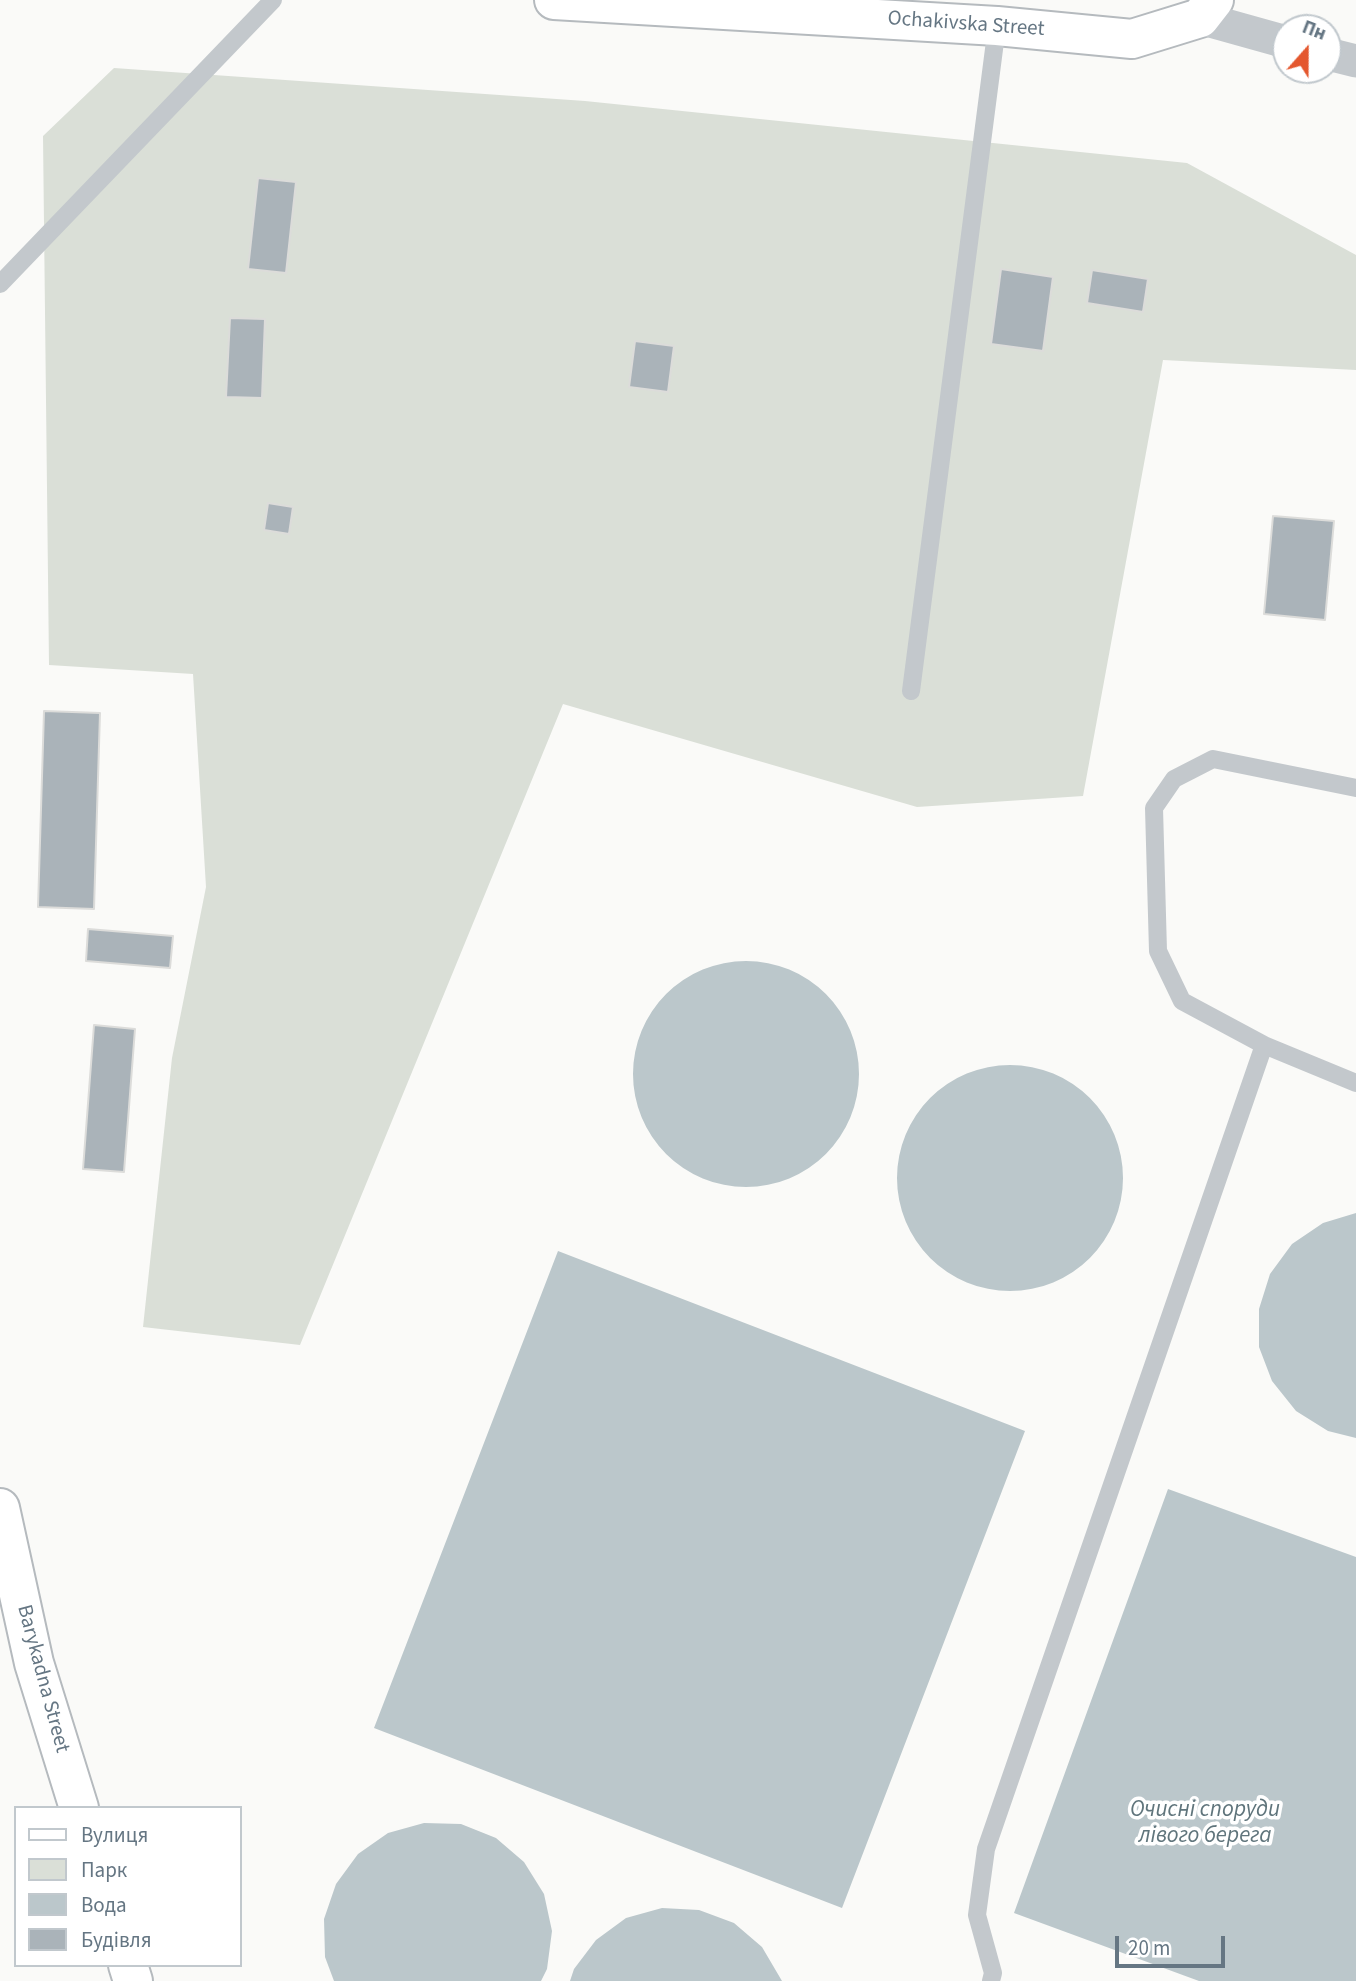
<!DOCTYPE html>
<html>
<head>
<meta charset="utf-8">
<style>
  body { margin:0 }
  #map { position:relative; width:1356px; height:1981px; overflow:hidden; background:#fafaf8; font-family:"Source Sans 3",sans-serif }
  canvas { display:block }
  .legend { position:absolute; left:14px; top:1806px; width:228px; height:161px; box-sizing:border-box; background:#fff; border:2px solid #c1c8cd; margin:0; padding:9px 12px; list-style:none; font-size:21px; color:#657683 }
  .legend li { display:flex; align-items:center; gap:14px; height:35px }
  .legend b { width:35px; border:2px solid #c1c8cd }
  .north { position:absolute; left:1272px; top:14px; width:70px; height:70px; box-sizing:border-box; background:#fff; border:2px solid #c1c8cd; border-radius:50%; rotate:21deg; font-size:19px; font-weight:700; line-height:28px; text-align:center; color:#657683 }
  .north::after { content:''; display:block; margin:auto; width:24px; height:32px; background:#e4572e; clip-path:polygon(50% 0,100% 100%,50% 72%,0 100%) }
  .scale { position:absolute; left:1115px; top:1936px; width:110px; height:32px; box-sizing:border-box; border:4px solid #657683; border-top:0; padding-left:9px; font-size:21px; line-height:24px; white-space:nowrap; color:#657683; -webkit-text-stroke:5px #fff; paint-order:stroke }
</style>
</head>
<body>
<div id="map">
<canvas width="1356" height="1981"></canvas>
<ul class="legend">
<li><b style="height:9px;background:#fff"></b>Вулиця</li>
<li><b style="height:19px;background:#dadfd7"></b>Парк</li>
<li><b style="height:19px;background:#bbc7cb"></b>Вода</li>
<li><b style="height:19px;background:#aab3b9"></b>Будівля</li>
</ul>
<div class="north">Пн</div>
<div class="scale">20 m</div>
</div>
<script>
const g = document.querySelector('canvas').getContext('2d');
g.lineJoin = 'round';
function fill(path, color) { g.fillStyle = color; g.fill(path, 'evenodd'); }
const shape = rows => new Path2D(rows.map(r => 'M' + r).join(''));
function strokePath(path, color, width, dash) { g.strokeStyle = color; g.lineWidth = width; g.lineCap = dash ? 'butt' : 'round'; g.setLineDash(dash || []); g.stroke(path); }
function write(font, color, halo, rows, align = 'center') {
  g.font = font + ' "Source Sans 3",sans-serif'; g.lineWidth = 7; g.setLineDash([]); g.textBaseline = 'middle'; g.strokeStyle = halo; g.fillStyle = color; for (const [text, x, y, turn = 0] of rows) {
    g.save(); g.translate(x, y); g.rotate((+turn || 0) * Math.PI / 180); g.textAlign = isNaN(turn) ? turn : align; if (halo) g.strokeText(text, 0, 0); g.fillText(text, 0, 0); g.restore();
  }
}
fill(shape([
  [114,68,585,101,1187,163,1356,255,1356,370,1163,360,1083,796,917,807,563,704,300,1345,143,1327,172,1058,206,887,193,674,49,665,43,136]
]), '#dadfd7');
fill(shape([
  '633 1074a113 113 0 1 1 226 0a113 113 0 1 1-226 0Z',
  '897 1178a113 113 0 1 1 226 0a113 113 0 1 1-226 0Z',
  [1356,1213,1356,1438,1328,1431,1296,1411,1272,1381,1259,1347,1259,1309,1270,1274,1292,1244,1323,1223],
  [558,1251,1025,1431,842,1908,374,1728],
  [1168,1489,1356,1557,1356,1981,1199,1981,1014,1913],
  [424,1823,461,1824,496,1838,524,1862,544,1894,552,1931,547,1969,541,1981,334,1981,325,1957,324,1919,336,1884,358,1854,388,1833],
  [662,1908,699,1910,734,1923,762,1947,782,1981,570,1981,574,1969,596,1940,626,1918]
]), '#bbc7cb');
const building = shape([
  [258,178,296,182,286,273,248,269,258,178],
  [1001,269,1053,277,1043,351,991,344,1001,269],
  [1092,270,1148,279,1143,312,1087,303,1092,270],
  [230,318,265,319,262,398,226,397,230,318],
  [635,341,674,346,668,392,629,387,635,341],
  [268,503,293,507,289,534,264,530,268,503],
  [1273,516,1334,521,1325,620,1264,614,1273,516],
  [44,711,100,713,94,909,38,907,44,711],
  [88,929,173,936,170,968,86,961,88,929],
  [94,1025,135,1029,124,1172,83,1169,94,1025]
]);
fill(building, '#aab3b9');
strokePath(building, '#dcdcda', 2);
const primary = shape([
  [554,0,997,26,1132,39,1200,18,1214,0],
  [0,1508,34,1663,79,1808],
  [128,1965,133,1981]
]);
strokePath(primary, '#b5babe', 42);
strokePath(shape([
  [0,284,273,0],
  [911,691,997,26],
  [1264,1045,1182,1001,1158,951,1154,808,1174,779,1213,759,1356,788],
  [991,1981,993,1973,977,1915,986,1849,1264,1045,1356,1083]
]), '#c3c8cc', 18);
strokePath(shape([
  [1200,18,1286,42],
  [1328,54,1356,61]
]), '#c3c8cc', 33);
strokePath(primary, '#fff', 38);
write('21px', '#657683', '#fff', [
  ["Ochakivska Street",966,25,4],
  ["Barykadna Street",42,1679,75]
]);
write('italic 23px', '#60757c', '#fff', [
  ["Очисні споруди",1205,1811],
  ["лівого берега",1205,1837]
]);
</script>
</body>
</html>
